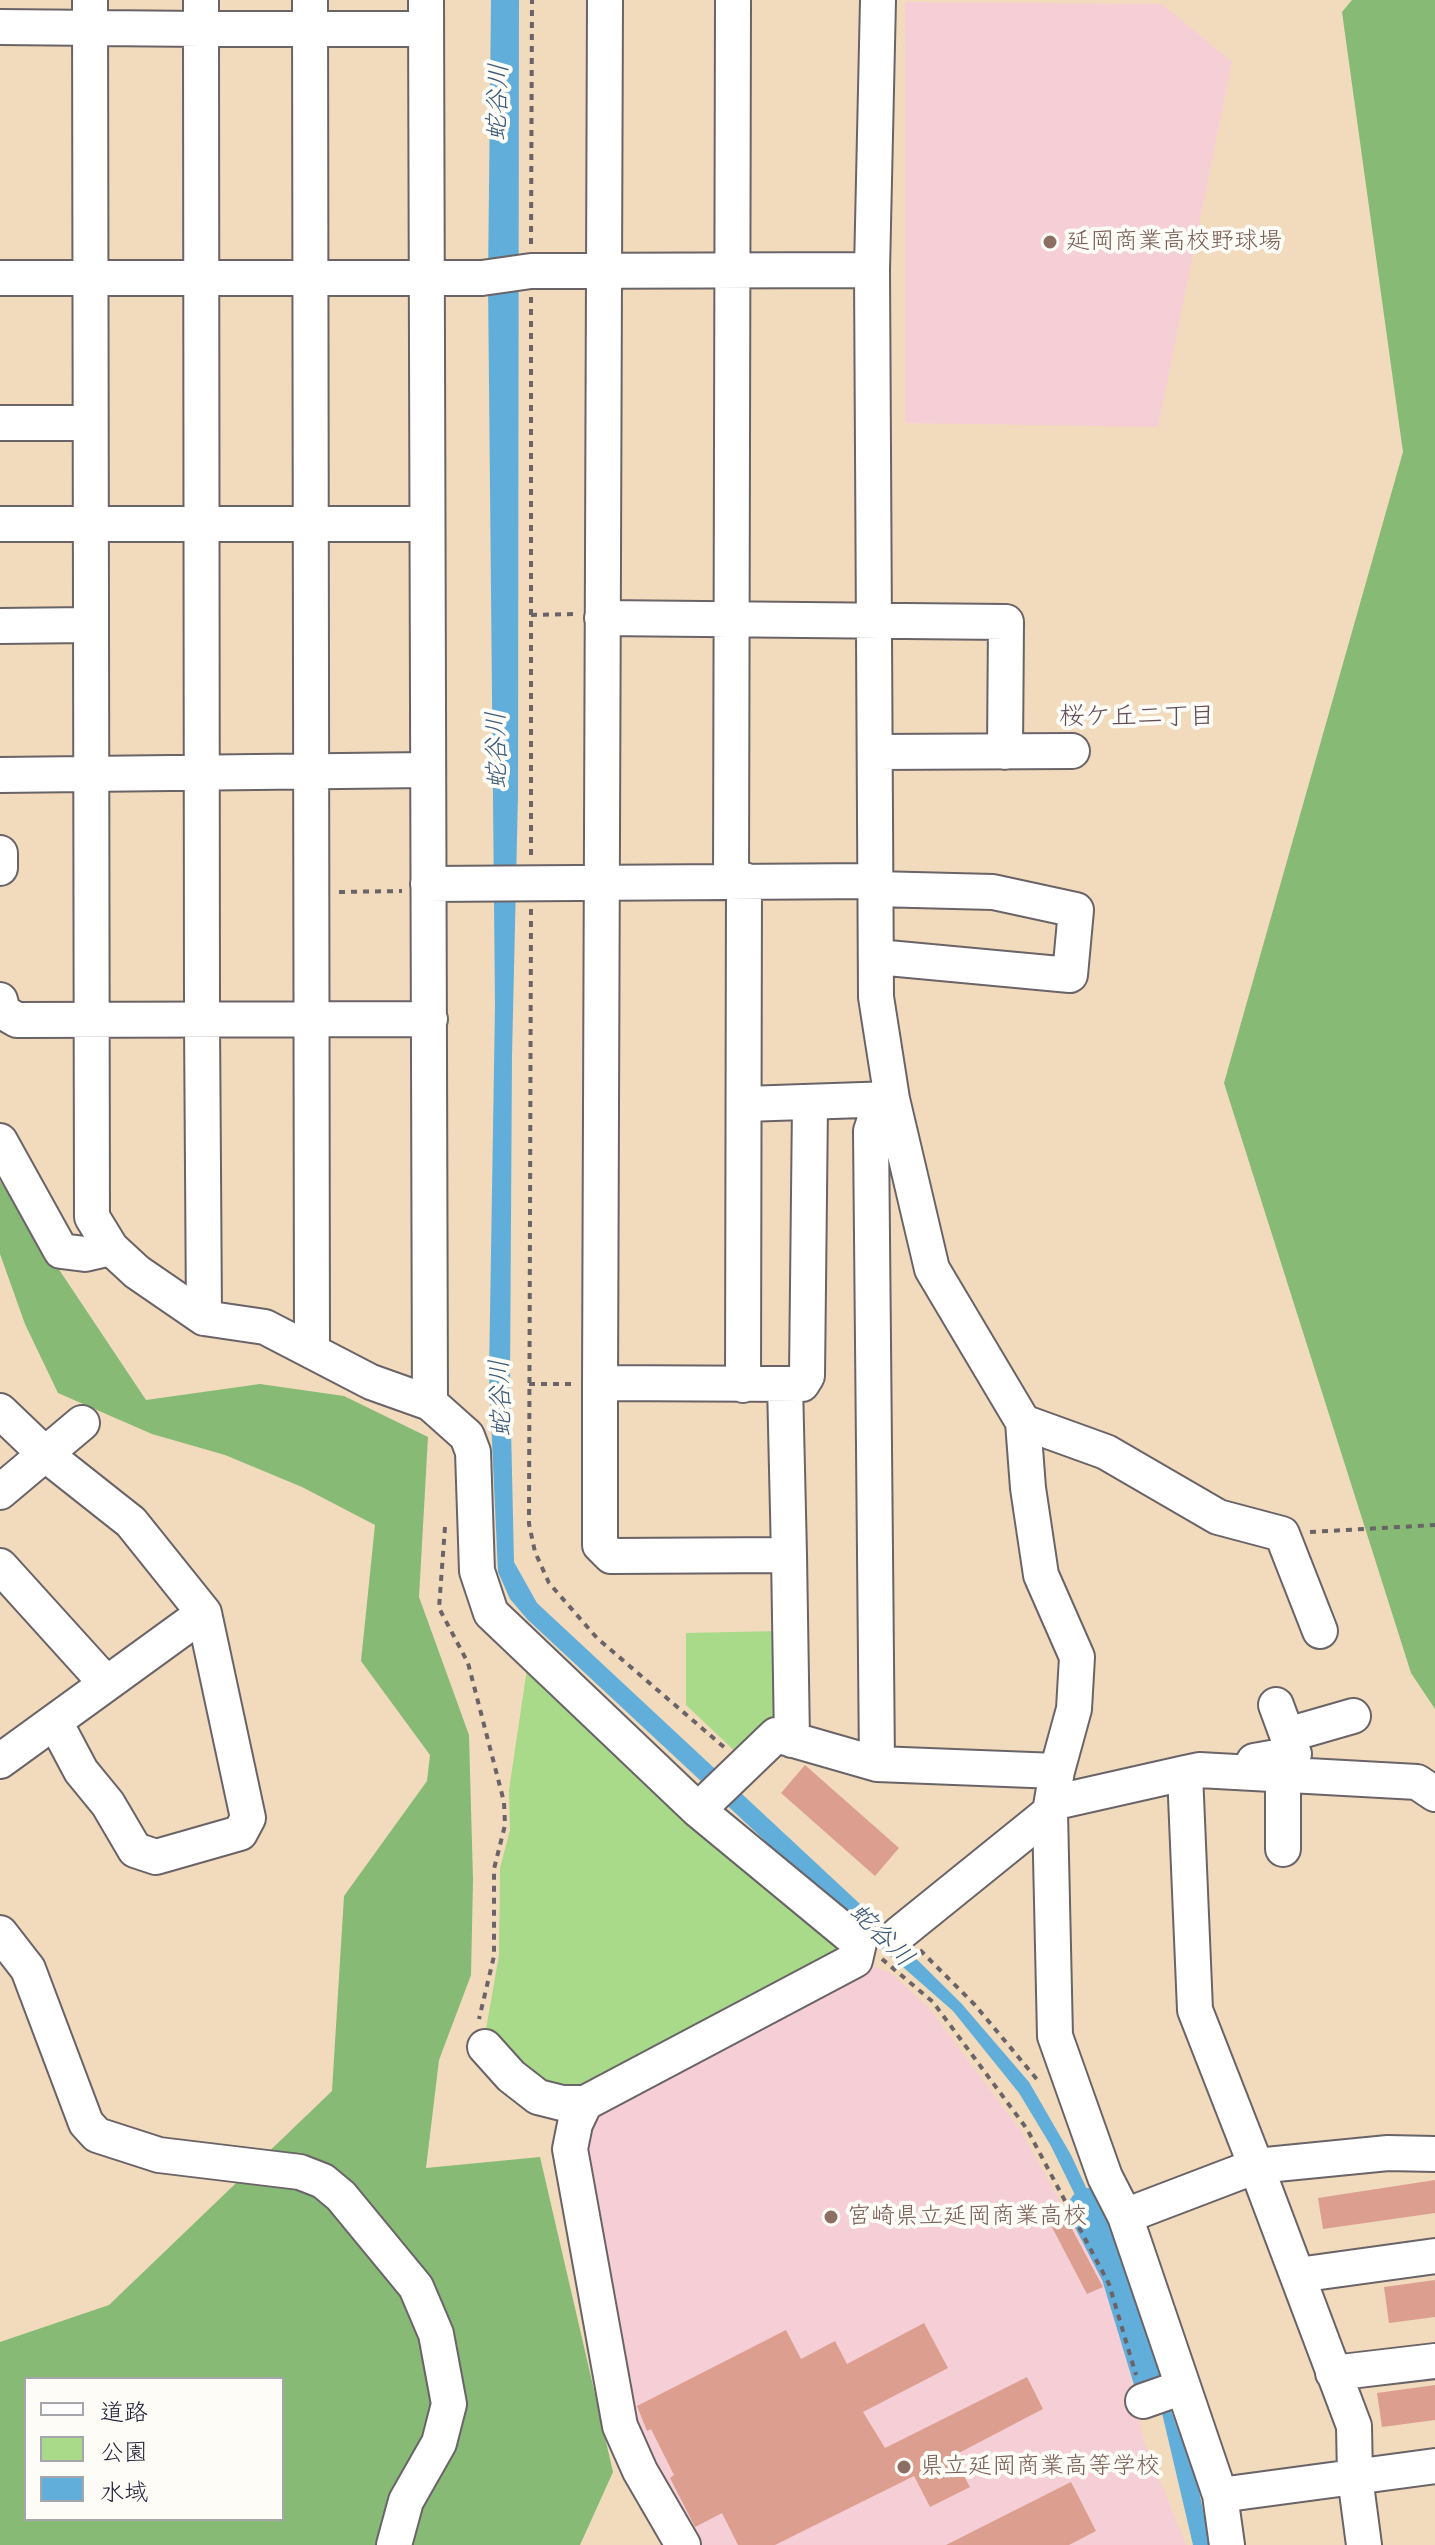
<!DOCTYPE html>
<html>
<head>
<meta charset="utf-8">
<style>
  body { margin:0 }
  #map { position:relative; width:1435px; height:2545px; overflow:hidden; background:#f1dbbc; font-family:Itim,"Klee One",sans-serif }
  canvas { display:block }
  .legend { position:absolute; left:24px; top:2377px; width:260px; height:144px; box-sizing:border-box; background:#fdfcf7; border:2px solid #a5a5ac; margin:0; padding:10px 14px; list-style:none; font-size:24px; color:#22223b }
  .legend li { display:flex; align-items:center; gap:16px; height:40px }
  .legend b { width:40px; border:2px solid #a5a5ac }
</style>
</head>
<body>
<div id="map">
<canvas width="1435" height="2545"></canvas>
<ul class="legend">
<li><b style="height:10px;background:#fff"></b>道路</li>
<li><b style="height:22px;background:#a8da89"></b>公園</li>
<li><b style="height:22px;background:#62aedb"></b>水域</li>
</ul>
</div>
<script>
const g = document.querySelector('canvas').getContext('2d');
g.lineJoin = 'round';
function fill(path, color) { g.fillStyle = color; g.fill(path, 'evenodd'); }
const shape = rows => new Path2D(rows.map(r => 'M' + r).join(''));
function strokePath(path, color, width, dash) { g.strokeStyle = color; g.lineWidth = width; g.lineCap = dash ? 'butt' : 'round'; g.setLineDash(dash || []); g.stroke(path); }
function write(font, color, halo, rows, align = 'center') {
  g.font = font + ' Itim,"Klee One",sans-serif'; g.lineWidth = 8; g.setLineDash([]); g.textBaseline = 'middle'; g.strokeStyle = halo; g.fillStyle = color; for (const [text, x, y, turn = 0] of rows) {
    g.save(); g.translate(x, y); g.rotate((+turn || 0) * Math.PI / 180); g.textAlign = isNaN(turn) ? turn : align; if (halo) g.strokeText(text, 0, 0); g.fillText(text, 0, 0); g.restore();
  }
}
fill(shape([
  [905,2,1162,4,1232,62,1158,427,905,423],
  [867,1964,891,1973,929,2008,1021,2131,1105,2283,1129,2368,1143,2438,1186,2545,693,2545,629,2424,581,2150,589,2116]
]), '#f6cfd6');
fill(shape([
  [778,1631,779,1705,772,1721,739,1755,686,1705,686,1633],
  [528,1662,842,1944,840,1960,578,2098,558,2096,485,2035,499,1955,500,1868,510,1830,509,1790]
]), '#a8da89');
fill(shape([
  [1352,0,1435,0,1435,1709,1411,1673,1224,1083,1403,452,1342,12],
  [0,1181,146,1400,260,1384,344,1396,428,1437,419,1597,469,1735,473,1880,471,1975,439,2060,426,2168,540,2157,613,2472,580,2545,0,2545,0,2342,109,2305,332,2091,344,1896,427,1781,430,1755,361,1661,375,1525,302,1487,225,1455,152,1434,58,1393,25,1324,0,1254],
  [26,2379,282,2379,282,2519,26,2519]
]), '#86ba75');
fill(shape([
  [491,0,519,0,518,795,512,1056,510,1384,514,1562,537,1603,874,1917,961,2003,1029,2082,1071,2155,1098,2213,1197,2481,1210,2545,1193,2545,1162,2413,1120,2287,1051,2146,1019,2093,953,2011,863,1932,528,1620,510,1599,498,1572,489,1376,495,1005,488,281]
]), '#62aedb');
strokePath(shape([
  [1089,2209,1122,2273,1155,2382]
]), '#62aedb', 42);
fill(shape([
  [805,1765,899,1848,875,1876,781,1793],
  [1435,2180,1435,2213,1323,2229,1318,2198],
  [1058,2203,1103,2287,1087,2294,1043,2210],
  [1435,2280,1435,2317,1389,2323,1384,2287],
  [924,2323,948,2368,863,2412,885,2448,1027,2377,1043,2409,953,2456,970,2487,930,2507,914,2476,775,2545,738,2545,722,2513,695,2527,670,2478,674,2475,651,2429,647,2431,637,2406,786,2330,801,2359,835,2341,847,2364],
  [1435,2385,1435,2420,1382,2427,1377,2393],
  [1071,2482,1096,2531,1069,2545,946,2545]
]), '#db9e8f');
const minor = shape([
  [90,0,92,1217,111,1248,137,1272,204,1318],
  [310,0,312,1351],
  [426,0,430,1403,371,1382,265,1327,204,1318,202,1021,201,29,426,29],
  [878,0,872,270,876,997,892,1099,932,1269,1023,1422,1028,1488,1041,1575,1077,1657,1074,1709,1057,1771,1050,1812,1055,2036,1105,2177,1125,2216,1220,2495,1227,2545],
  [0,27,201,29,201,0],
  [0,278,482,278,531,271,872,270],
  [0,423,89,423],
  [0,524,427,524],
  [602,618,1006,622,1005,752],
  [0,626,88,625],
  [876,752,1072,751],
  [0,775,427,770],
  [0,853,0,868],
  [731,881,733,0],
  [428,884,875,881],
  [875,889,993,892,1076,910,1070,975,877,957],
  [0,1000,3,1012,17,1020,430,1019],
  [745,1104,892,1099],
  [0,1141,61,1251,85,1254,111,1248],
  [600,1383,605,0],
  [785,1384,789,1555,611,1556,600,1545,600,1383,802,1384,807,1376,810,1104],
  [743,1385,744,880],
  [430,1403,467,1436,473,1452,477,1571,491,1613,698,1810,859,1943,855,1960,585,2103,562,2103,538,2097,511,2076,485,2047],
  [0,1411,45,1454,131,1522,204,1613,248,1818,240,1833,156,1857,135,1850,108,1804,81,1771,55,1722],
  [1023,1422,1106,1452,1218,1517,1282,1534,1320,1631],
  [0,1492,82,1423],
  [789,1555,792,1740],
  [0,1566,106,1683],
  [1287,1735,1353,1716],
  [0,1761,204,1613],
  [1254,1761,1294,1754,1276,1705],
  [877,1764,871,1131,877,1113,892,1099],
  [1185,1773,1199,1770,1417,1782,1435,1794],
  [1052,1803,1185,1773,1195,2010,1256,2166,1388,2153,1435,2154],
  [698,1810,776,1735,877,1764,1057,1771],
  [1283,1849,1283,1774],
  [0,1933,28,1969,86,2123,97,2135,159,2155,300,2172,323,2181,341,2196,416,2287,436,2334,449,2404,439,2443,406,2501,394,2545],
  [899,1934,1050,1812],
  [585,2103,575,2124,570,2149,620,2426,640,2471,683,2545],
  [1125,2216,1256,2166,1354,2426,1355,2477,1364,2545],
  [1298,2275,1435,2256],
  [1333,2373,1435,2361],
  [1143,2401,1183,2387],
  [1220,2495,1435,2466]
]);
strokePath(minor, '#6a6368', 38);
strokePath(shape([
  [531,244,532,0],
  [531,297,531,856],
  [531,615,577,614],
  [339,892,402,891],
  [531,909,529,1524,535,1552,549,1583,597,1638,725,1748],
  [529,1384,573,1384],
  [445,1527,439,1608,468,1663,504,1802,505,1825,494,1869,494,1956,479,2019],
  [1310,1532,1435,1525],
  [920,1950,975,2005,1040,2083],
  [882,1959,933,2002,1027,2129,1109,2284,1136,2375]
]), '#6a6368', 4, [6, 6]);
strokePath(minor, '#fff', 34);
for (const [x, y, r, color] of [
  [1050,242,8,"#8d6e63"],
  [831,2217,8,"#8d6e63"],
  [904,2467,8,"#8d6e63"]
]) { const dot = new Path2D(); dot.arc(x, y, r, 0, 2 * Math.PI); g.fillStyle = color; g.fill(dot); strokePath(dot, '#fdfcf7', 3); }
write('24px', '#785e54', '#fdfcf7', [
  ["延岡商業高校野球場",1066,242],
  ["宮崎県立延岡商業高校",847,2217],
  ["県立延岡商業高等学校",920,2467]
], 'left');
write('italic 26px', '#3c5a7b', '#fdfcf7', [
  ["蛇谷川",499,102,-88],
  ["蛇谷川",498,750,-91],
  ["蛇谷川",502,1398,-92],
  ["蛇谷川",881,1936,45]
]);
write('26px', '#634d58', '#fdfcf7', [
  ["桜ケ丘二丁目",1137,717]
]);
</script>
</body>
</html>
